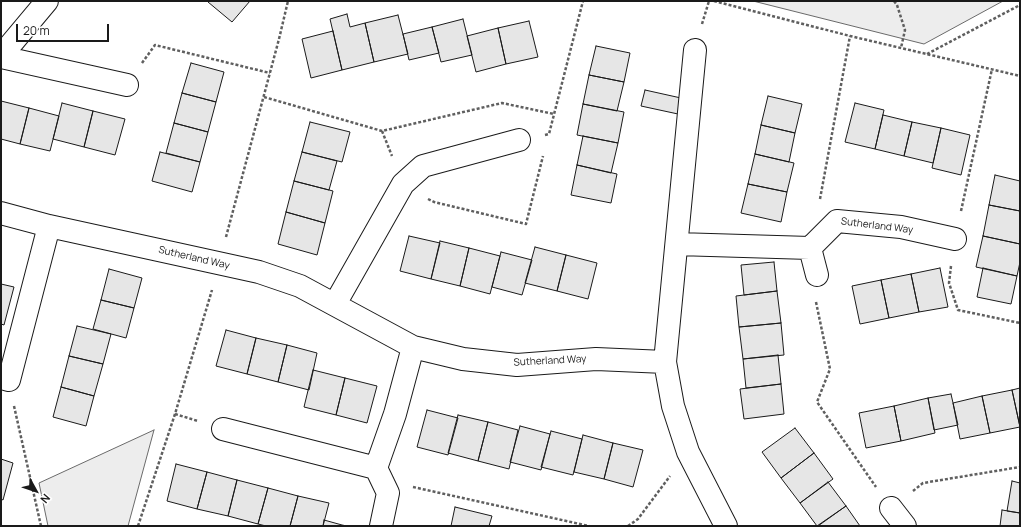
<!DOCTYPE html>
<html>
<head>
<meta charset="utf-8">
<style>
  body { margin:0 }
  #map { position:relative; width:1021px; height:527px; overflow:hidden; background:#fff; font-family:Manrope,sans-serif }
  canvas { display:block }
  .frame { position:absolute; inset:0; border:2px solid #1a1a1a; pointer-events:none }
  .north { position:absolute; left:16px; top:471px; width:40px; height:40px; -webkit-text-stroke:3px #fff; paint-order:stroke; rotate:130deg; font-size:11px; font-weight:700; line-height:16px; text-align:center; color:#1a1a1a }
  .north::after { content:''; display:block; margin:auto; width:14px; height:18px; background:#1a1a1a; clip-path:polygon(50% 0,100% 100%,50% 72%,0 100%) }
  .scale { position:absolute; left:16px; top:24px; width:93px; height:18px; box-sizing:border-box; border:2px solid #1a1a1a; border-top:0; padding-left:5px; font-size:12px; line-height:14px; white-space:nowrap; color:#1a1a1a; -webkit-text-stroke:3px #fff; paint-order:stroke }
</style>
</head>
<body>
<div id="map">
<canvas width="1021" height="527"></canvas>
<div class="frame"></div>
<div class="north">N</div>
<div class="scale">20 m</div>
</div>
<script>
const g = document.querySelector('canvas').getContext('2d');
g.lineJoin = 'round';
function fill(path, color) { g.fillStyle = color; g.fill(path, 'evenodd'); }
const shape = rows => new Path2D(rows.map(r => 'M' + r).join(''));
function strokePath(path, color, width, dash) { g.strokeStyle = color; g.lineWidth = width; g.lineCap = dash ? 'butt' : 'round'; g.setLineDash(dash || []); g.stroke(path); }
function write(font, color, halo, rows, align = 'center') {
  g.font = font + ' Manrope,sans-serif'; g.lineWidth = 3; g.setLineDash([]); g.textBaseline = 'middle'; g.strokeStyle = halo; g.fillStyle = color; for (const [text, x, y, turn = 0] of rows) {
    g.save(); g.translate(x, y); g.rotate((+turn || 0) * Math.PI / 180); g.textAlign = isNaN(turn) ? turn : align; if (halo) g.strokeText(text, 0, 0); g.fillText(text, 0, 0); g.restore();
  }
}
const built = shape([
  [753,1,1003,1,924,44,753,1],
  [154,430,128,526,48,526,39,483,154,430]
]);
fill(built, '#ededed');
strokePath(built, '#6a6a6a', 1);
const building = shape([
  [209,1,250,1,232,22,208,2,209,1],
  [347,14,350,27,365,23,374,62,342,70,330,19,347,14],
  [398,15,408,54,374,62,365,23,398,15],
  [463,19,472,55,441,62,432,27,463,19],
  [529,21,538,57,506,64,498,28,529,21],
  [432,27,439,53,409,60,403,34,432,27],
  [498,28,506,64,476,72,467,36,498,28],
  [333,31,342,70,311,78,302,39,333,31],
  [596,46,630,53,624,82,589,75,596,46],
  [191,63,224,72,216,102,182,93,191,63],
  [589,75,624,82,617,111,583,104,589,75],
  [645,90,681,98,678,114,641,106,645,90],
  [182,93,216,102,208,132,174,123,182,93],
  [768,96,802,104,795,133,761,125,768,96],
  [1,101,29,108,20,144,1,139,1,101],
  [62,103,93,111,84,147,53,139,62,103],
  [855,103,884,110,875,149,845,142,855,103],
  [583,104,624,112,618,143,577,135,583,104],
  [29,108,59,116,50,151,20,144,29,108],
  [93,111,125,119,115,155,84,147,93,111],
  [883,115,912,122,904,156,875,149,883,115],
  [310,122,350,132,342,162,302,152,310,122],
  [912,122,941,128,933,163,904,156,912,122],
  [174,123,208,132,200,162,166,153,174,123],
  [761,125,795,133,789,162,755,154,761,125],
  [941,128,970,135,961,175,932,168,941,128],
  [583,136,618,143,611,173,577,165,583,136],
  [160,152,200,162,192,192,152,181,160,152],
  [302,152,337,161,329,190,294,181,302,152],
  [755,154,794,163,787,192,748,184,755,154],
  [577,165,617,174,611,203,571,195,577,165],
  [995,175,1020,181,1020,211,989,205,995,175],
  [294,181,333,191,325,223,286,212,294,181],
  [748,184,787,192,781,222,741,213,748,184],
  [989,205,1020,211,1020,244,983,236,989,205],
  [286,212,325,223,317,255,278,244,286,212],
  [409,236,440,243,431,279,400,271,409,236],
  [983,236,1020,244,1020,262,1017,276,976,267,983,236],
  [440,241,469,248,460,286,431,279,440,241],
  [535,247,566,255,557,291,525,283,535,247],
  [469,248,500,256,490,294,460,286,469,248],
  [501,252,532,260,522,295,492,287,501,252],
  [566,255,597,263,588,299,557,291,566,255],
  [774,262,777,291,744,295,741,265,774,262],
  [940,268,948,307,919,312,911,274,940,268],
  [983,268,1017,276,1011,304,977,297,983,268],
  [109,269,142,278,134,308,101,300,109,269],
  [911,274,919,312,889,318,881,280,911,274],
  [881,280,889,318,860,324,852,286,881,280],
  [1,284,14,287,4,325,1,324,1,284],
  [777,291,781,323,739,327,736,296,777,291],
  [101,300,134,308,126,338,93,329,101,300],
  [781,323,784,355,743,359,739,327,781,323],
  [77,326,111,334,103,364,69,356,77,326],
  [226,330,256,338,247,374,216,366,226,330],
  [256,338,287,345,278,382,247,374,256,338],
  [287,345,317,353,309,390,278,382,287,345],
  [778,355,781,384,746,388,743,359,778,355],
  [69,356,103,364,94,396,61,387,69,356],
  [313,370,345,378,336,415,304,407,313,370],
  [345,378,377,386,367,423,336,415,345,378],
  [781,384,784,414,744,419,740,389,781,384],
  [61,387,94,396,86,426,53,417,61,387],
  [1020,388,1020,427,1012,390,1020,388],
  [1012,390,1020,427,990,433,982,396,1012,390],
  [951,394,958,425,934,430,928,398,951,394],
  [982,396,990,433,960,439,953,403,982,396],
  [928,398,935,433,901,441,894,406,928,398],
  [894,406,901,441,866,448,859,413,894,406],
  [427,410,458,418,448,455,417,447,427,410],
  [458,415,488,422,478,461,448,453,458,415],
  [488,422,518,430,509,469,478,461,488,422],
  [520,426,550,434,541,470,510,462,520,426],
  [795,428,814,453,781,478,762,452,795,428],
  [551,431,582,439,573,475,541,467,551,431],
  [583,435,613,443,604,479,574,472,583,435],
  [613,443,643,450,633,487,604,479,613,443],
  [814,453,833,479,800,503,781,478,814,453],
  [1,459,13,463,3,500,1,499,1,459],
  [176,464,207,472,197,509,167,501,176,464],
  [207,472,237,480,228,516,197,509,207,472],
  [237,480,268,488,258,524,228,516,237,480],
  [1012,481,1020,483,1020,513,1007,511,1012,481],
  [828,482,846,506,817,526,800,503,828,482],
  [268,488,298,496,290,526,266,526,258,524,268,488],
  [298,496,329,503,323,526,290,526,298,496],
  [846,506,860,526,818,526,846,506],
  [455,507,492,516,489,526,451,526,455,507],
  [1002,510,1020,513,1020,526,1000,526,1002,510],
  [324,520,342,525,347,526,323,526,324,520]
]);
fill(building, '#e6e6e6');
strokePath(building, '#1a1a1a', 1);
const minor = shape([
  [695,50,665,362,673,406,688,452,726,526],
  [1,56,47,1],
  [1,57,127,85],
  [1,213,49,226,259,272,300,286,413,347,463,359,517,365,596,359,665,362],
  [677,244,810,248,837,221,901,227,955,239],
  [810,248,817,275],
  [335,304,403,184,423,166,519,140],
  [1,378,9,380,49,226],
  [223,429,376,468],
  [891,508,905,526],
  [381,526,388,493,376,468,395,414,413,347]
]);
strokePath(minor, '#1a1a1a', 24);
strokePath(shape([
  [714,1,850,36,1020,76],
  [894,1,897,5,905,30,901,48],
  [702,24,709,1],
  [927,54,1020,5],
  [142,63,155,45,270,73],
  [264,97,382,131,502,103,554,114],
  [382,131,392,156],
  [545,135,549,134,583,1],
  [428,199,434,202,526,224,543,156],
  [820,199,850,36],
  [961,211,992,69],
  [226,237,279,39,288,1],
  [951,266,949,283,958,310,1020,323],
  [816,302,830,369,817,402,876,487],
  [14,406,41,526],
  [175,414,198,421],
  [413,487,589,526],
  [913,491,923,483,1020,467],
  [138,526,175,414,212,290],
  [628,526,638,519,670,476]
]), '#5f5f5f', 2.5, [3, 2]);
strokePath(minor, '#fff', 22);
write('10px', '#1a1a1a', '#fff', [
  ["Sutherland Way",877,226,7],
  ["Sutherland Way",194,258,13],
  ["Sutherland Way",550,361,-3]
]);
</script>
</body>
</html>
